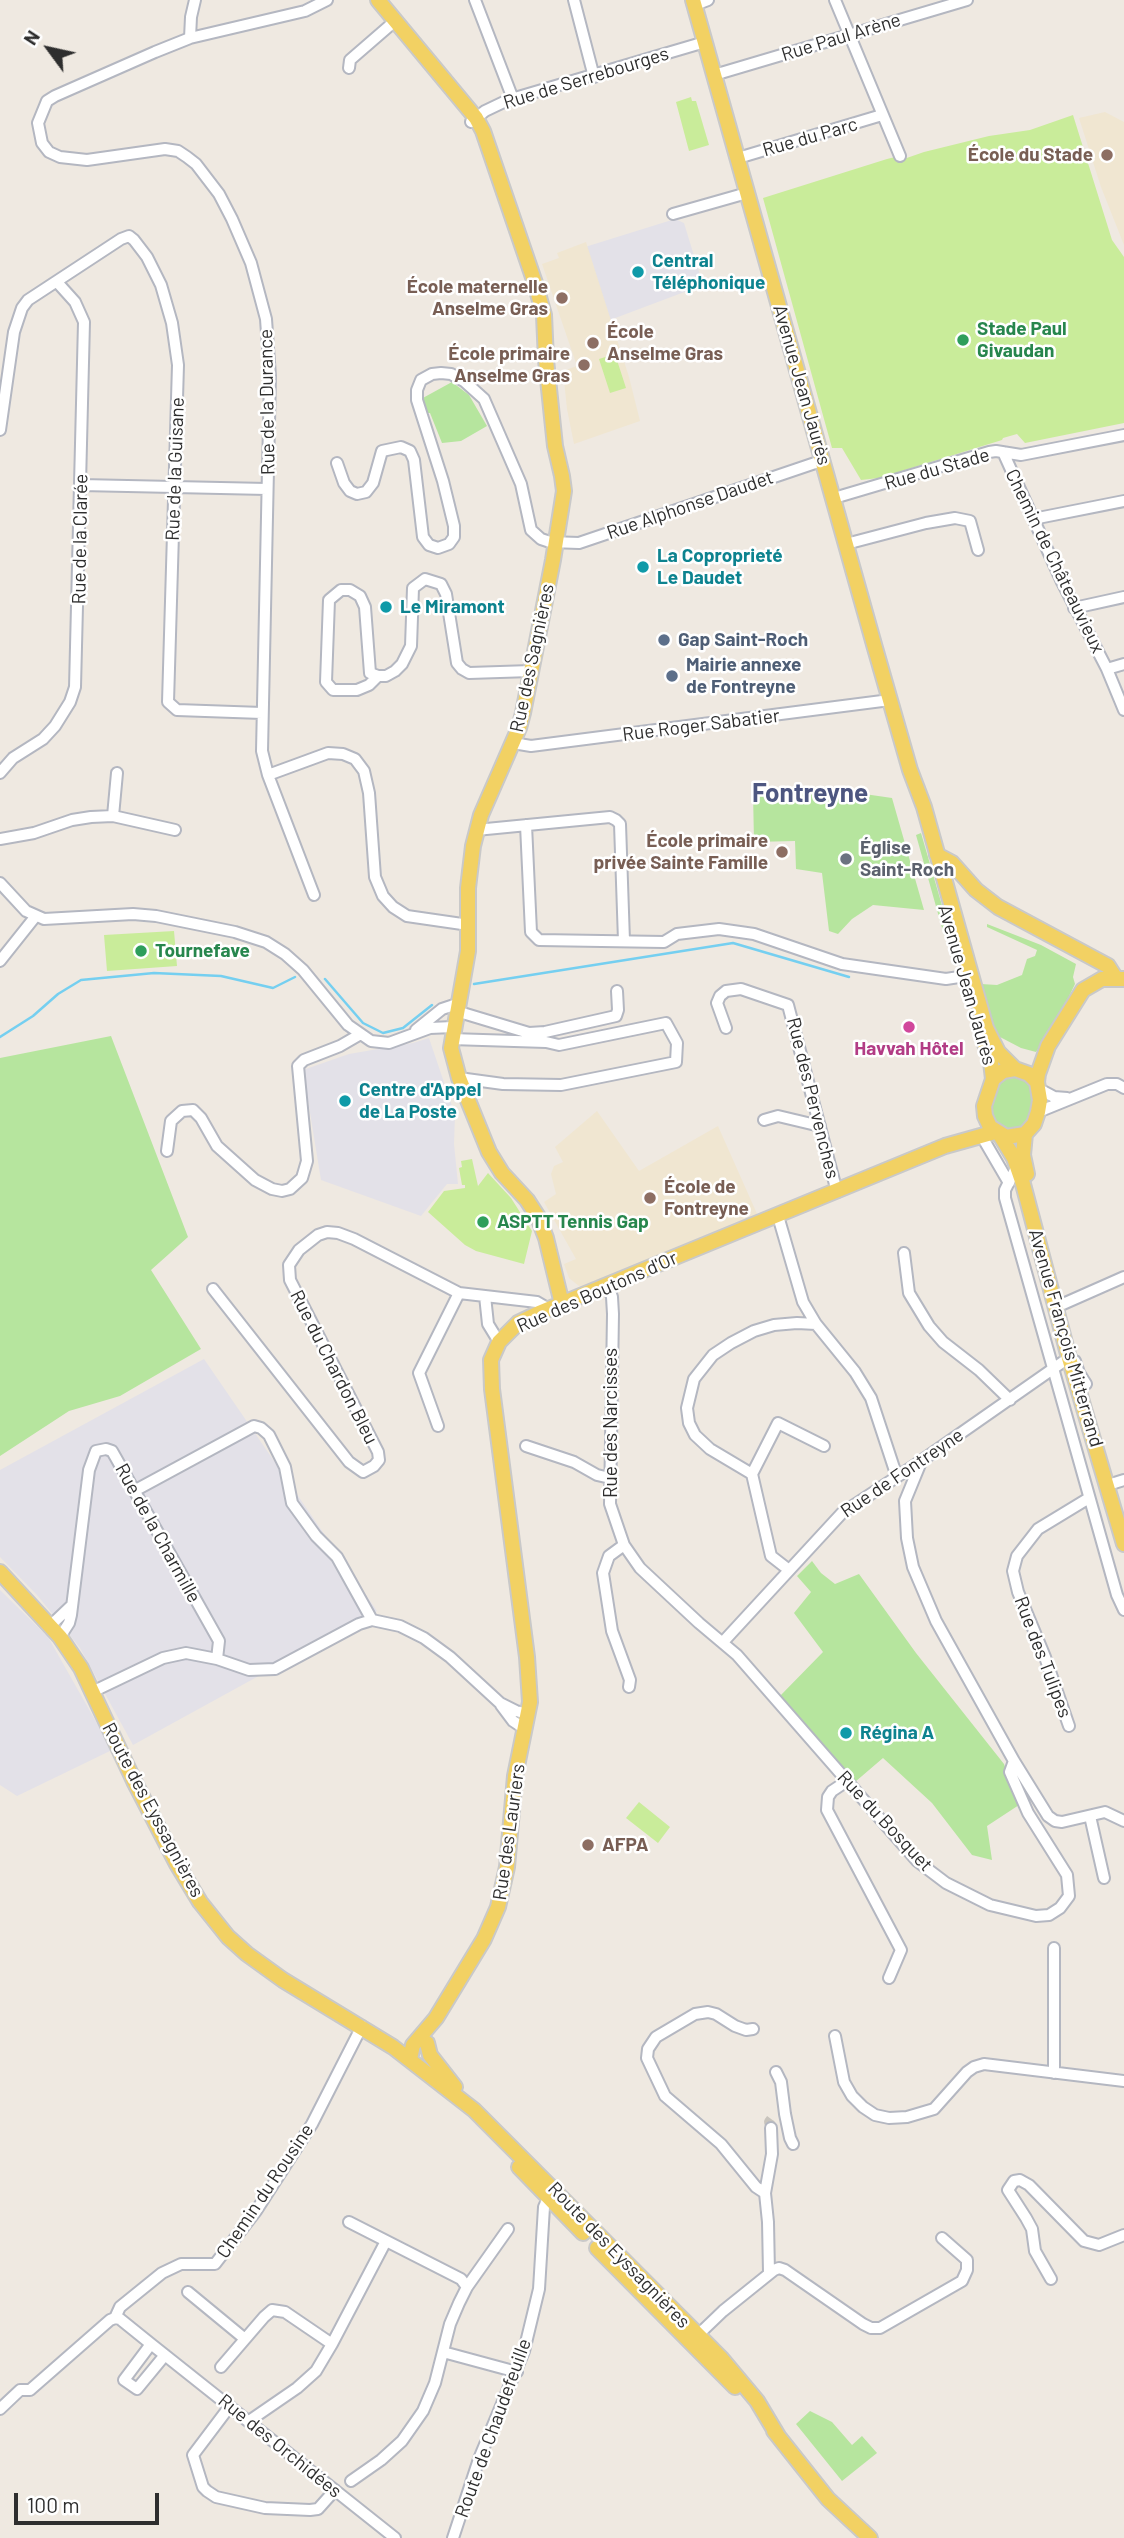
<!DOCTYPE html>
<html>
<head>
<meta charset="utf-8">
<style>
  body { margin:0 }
  #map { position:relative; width:1124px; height:2538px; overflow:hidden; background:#efe9e1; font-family:Barlow,sans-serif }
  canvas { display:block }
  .north { position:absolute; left:14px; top:14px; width:70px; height:70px; -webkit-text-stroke:5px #fff; paint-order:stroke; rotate:303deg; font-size:19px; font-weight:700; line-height:28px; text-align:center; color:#2e2e2e }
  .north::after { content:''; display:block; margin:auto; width:24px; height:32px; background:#2e2e2e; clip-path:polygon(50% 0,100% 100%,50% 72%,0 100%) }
  .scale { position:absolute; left:14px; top:2493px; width:145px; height:32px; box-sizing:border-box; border:4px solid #2e2e2e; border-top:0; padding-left:9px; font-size:21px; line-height:24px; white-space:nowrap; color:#2e2e2e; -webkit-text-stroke:5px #fff; paint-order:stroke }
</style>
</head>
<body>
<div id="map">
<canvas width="1124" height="2538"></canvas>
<div class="north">N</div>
<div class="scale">100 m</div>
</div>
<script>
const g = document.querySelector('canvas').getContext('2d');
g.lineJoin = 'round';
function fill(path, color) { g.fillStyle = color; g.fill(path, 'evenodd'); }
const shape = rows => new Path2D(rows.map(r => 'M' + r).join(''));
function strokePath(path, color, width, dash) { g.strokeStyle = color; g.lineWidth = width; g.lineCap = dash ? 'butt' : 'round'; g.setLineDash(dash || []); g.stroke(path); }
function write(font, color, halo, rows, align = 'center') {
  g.font = font + ' Barlow,sans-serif'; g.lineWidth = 5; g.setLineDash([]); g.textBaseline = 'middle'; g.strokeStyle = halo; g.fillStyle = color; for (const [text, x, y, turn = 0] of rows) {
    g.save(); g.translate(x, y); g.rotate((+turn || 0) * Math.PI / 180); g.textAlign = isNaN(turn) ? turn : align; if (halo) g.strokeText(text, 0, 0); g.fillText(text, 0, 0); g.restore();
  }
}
fill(shape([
  [675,219,684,223,703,285,610,320,585,247],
  [429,1038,455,1115,454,1144,458,1184,447,1184,421,1216,321,1180,303,1070,349,1054,413,1043],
  [204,1359,377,1611,133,1745,80,1648,37,1595,0,1557,0,1470],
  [0,1590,48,1637,112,1750,17,1796,0,1785]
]), '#e3e1e8');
fill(shape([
  [1105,112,1124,122,1124,245,1101,187,1079,118],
  [586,242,629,377,640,421,574,444,567,409,563,371,577,366,542,264,559,258,557,253],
  [597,1111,639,1171,718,1126,758,1216,586,1287,579,1286,569,1278,564,1264,576,1259,544,1202,556,1194,551,1174,554,1166,563,1162,555,1147]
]), '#f0e6d1');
fill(shape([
  [452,382,469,395,487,426,461,441,442,443,430,413,425,413,421,399],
  [816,787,892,798,924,910,873,905,852,919,838,934,829,931,822,873,796,869,795,841,754,842,753,792],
  [921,833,950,933,944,935,916,835],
  [987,924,1041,945,1076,964,1073,977,1075,984,1057,1021,1036,1052,1021,1048,1000,1037,990,1020,981,984,997,985,1022,975,1027,959,1035,956,1037,950,987,927],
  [111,1036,188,1237,151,1270,201,1349,120,1396,69,1411,0,1456,0,1058],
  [1013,1076,1029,1082,1034,1093,1032,1112,1021,1127,1007,1130,996,1123,991,1108,998,1084,1005,1077],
  [812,1561,821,1573,835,1584,859,1574,916,1653,1004,1764,1019,1805,987,1826,992,1860,972,1855,932,1803,883,1758,855,1782,780,1696,823,1652,794,1613,811,1592,797,1576],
  [810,2411,832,2422,852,2445,862,2436,877,2453,842,2481,796,2424]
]), '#b6e59e');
fill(shape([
  [691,97,692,101,696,101,709,145,689,151,676,102],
  [1073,115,1112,240,1124,257,1124,423,1025,443,1017,434,1003,438,1002,440,879,478,861,480,842,448,832,448,763,198,887,159,899,156,901,160,924,152,989,136,1030,130],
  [615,354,626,388,610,393,599,359],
  [174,931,177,966,107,971,104,935],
  [472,1159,478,1186,488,1173,511,1198,532,1231,524,1264,476,1251,465,1245,428,1212,444,1191,465,1188,465,1185,462,1185,459,1168,462,1167,461,1161],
  [639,1802,670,1827,658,1843,626,1818]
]), '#c9ec9a');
strokePath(shape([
  [325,979,363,1023,383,1033,403,1028,432,1005],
  [474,984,733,943,849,977],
  [0,1037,33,1016,58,994,81,980,154,973,221,976,273,988,295,977]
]), '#75cff0', 2.5);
strokePath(shape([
  [771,2128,769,2122,774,2115]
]), '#c8c4bd', 10, [10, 5]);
const minor = shape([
  [475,0,513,99],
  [574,0,594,77],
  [835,0,900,156],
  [695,5,708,0],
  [190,38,191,17,195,0],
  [349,68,350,60,395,21],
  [714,75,967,0],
  [471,122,485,111,508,100,705,42],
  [738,158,882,115],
  [673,214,747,193],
  [0,430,14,332,22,308,28,300,121,239,129,236,134,240,147,257,161,285,172,323,178,365,168,702,177,710,262,713],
  [1003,452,1062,582,1107,669,1124,710],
  [337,463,344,483,350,491,357,494,366,492,373,483,382,451,401,447,410,451,414,460,423,537,429,545,438,548,449,544,454,537,454,526,443,481,417,400,417,390,421,380,432,374,441,373,451,374,464,381,484,399,521,484,531,530,541,539,550,542,579,543,824,460],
  [81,485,267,489],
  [834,498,989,452,996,451,1021,455,1124,435],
  [1033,519,1124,501],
  [846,544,926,523,955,518,970,521,978,550],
  [1074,608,1124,597],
  [1107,669,1124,664],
  [378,676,370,673,365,607,360,596,350,590,341,590,329,600,326,682,333,690,357,690,369,685,378,676,386,676,395,671,402,664,411,646,413,588,425,579,441,584,446,594,457,663,462,669,469,673,531,671],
  [513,743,531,746,890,700],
  [0,773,13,758,43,739,55,726,70,702,75,687,84,322,75,302,57,282],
  [268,775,328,753,343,754,355,759,364,771,369,793,375,877,383,896,393,907,407,916,469,925],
  [113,816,117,773],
  [526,825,531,932,539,940,664,942,677,934,719,929,754,934,842,964,946,979,972,975],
  [476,830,610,817,616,820,620,824,624,941],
  [0,839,34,833,72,820,91,817,113,816,175,830],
  [0,883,26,911,44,919,133,914,156,916,235,932,266,942,285,954,303,970,348,1025,371,1041,389,1043,430,1028,453,1027],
  [314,895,268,775,262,751,270,376,266,319,251,263,232,219,219,194,196,164,187,157,178,151,165,149,87,160,60,157,49,152,42,143,38,123,47,101,55,96,155,52,190,38,305,11,327,0],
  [0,961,35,917],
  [456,1011,529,1033,545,1032,616,1016,618,1010,617,991],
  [726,1028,717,1003,720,996,726,991,741,989,788,1005,837,1192],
  [416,1030,442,1009,457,1004],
  [451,1039,546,1042,559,1045,666,1023,677,1043,676,1062,561,1085,503,1084,459,1078],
  [1039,1089,1054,1097,1067,1098],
  [1038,1112,1107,1084,1117,1084,1124,1088],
  [764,1120,778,1116,820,1126],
  [981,1135,1009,1183],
  [167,1151,171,1121,182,1111,193,1110,201,1118,217,1146,255,1180,272,1189,282,1191,290,1189,302,1178,307,1161,298,1066,304,1060,340,1046,359,1035],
  [1017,1166,1005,1190,1005,1198,1117,1595,1124,1610],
  [778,1216,803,1302,816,1324,855,1372,871,1398,897,1477],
  [904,1253,909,1293,929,1326,943,1342,979,1370,1010,1400],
  [608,1286,612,1297,613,1314,610,1504,624,1545,640,1568,699,1623,737,1655,917,1861,946,1883,990,1905,1036,1916,1049,1915,1060,1908,1069,1896,1067,1875,1028,1813,1010,1772,1014,1761],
  [213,1289,349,1462,363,1472,374,1466,379,1460,378,1452,290,1280,289,1265,299,1250,318,1235,327,1232,338,1233,354,1239,459,1293,537,1302,549,1309],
  [485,1296,488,1324,499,1342],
  [1063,1304,1124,1277],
  [438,1426,419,1373,459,1293],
  [526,1446,574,1462,597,1475,610,1478],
  [921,1462,905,1501,907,1538,913,1567,936,1621,1014,1761,1048,1816,1055,1821,1062,1822,1105,1812,1124,1821],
  [752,1474,778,1423,824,1446],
  [1108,1485,1124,1480],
  [134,1491,254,1426,261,1428,269,1435,285,1467,292,1503,316,1536,337,1557,372,1620],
  [624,1545,609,1556,603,1573,612,1631,630,1680,629,1687],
  [789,1570,771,1556,752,1474,710,1449,695,1435,689,1423,687,1408,694,1379,713,1355,731,1343,754,1331,774,1325,797,1323,816,1324],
  [50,1626,71,1606],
  [60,1637,69,1623,71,1615,89,1470,96,1451,106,1449,112,1451,116,1458,219,1641,217,1659],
  [723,1642,842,1513,921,1461,1067,1359,1075,1361,1079,1373,1086,1384],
  [92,1692,163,1658,186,1653,217,1659,249,1670,275,1669,359,1624,372,1620,400,1626,424,1638,450,1657,500,1703,516,1711,528,1714],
  [501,1705,513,1721,525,1729],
  [1069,1726,1045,1657,1018,1592,1013,1571,1017,1556,1038,1529,1089,1498],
  [847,1781,832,1791,828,1797,827,1810,901,1950,889,1978],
  [1090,1816,1104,1878],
  [1054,1948,1054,2073],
  [753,2029,746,2030,735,2026,716,2014,708,2012,695,2014,656,2037,648,2049,647,2058,665,2096,721,2144,756,2187,765,2193,768,2222,769,2273],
  [835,2036,844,2082,852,2096,863,2107,875,2115,889,2118,907,2117,934,2109,967,2072,974,2067,984,2064,1124,2081],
  [776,2072,781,2082,785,2114,790,2138,793,2144],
  [765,2193,772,2154,771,2128],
  [349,2222,461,2279,467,2287],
  [1051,2279,1035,2251,1032,2229,1026,2218,1008,2190,1014,2181,1020,2180,1029,2185,1084,2241,1099,2245,1124,2235],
  [188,2292,245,2339],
  [115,2318,120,2319,151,2344,395,2538],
  [696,2342,698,2335,723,2311,774,2270,779,2268,785,2270,863,2324,871,2328,880,2328,962,2281,967,2270,967,2260,942,2238],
  [151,2344,124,2380,137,2389,165,2355],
  [443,2352,517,2372],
  [221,2367,264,2317,272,2310,285,2312,332,2344],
  [230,2406,193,2455,203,2487,207,2491,216,2497,265,2508,310,2510,318,2509,335,2490],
  [0,2409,20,2390,30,2390,110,2320,115,2318,120,2307,162,2273,181,2264,215,2264,256,2211,312,2124,362,2026],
  [249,2421,297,2388,316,2371,332,2344,386,2241],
  [351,2481,381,2460,402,2441,423,2411,435,2383,450,2324,459,2303,467,2287,508,2229],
  [453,2538,479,2459,524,2351,539,2289,544,2207,548,2198,555,2198]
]);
const major = shape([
  [378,0,476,118,483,131,535,283,544,315,546,360,555,446,562,476,564,491,553,560,523,713,519,728,481,815,473,846,468,888,468,951,451,1048,459,1078,489,1152,502,1173,527,1200,538,1217,546,1238,562,1304],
  [693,0,875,648,910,770,924,807,986,1028,998,1052,1015,1069],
  [937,855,952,863,976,890,998,907,1108,966,1115,977],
  [984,1041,991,1062,993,1079],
  [1015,1069,1029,1074,1037,1082,1040,1100,1038,1112,1034,1124,1025,1134,1006,1137,990,1127,985,1116,984,1106,993,1079,1003,1071,1015,1069],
  [1037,1082,1038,1074,1048,1046,1083,990,1102,979,1123,979],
  [1025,1134,1023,1155,1027,1174],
  [1000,1135,1014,1158,1023,1184,1069,1358,1124,1544],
  [0,1572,60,1637,81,1668,134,1781,177,1864,200,1902,228,1937,247,1954,283,1980,393,2047,474,2110,721,2358,757,2401,778,2436],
  [427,2043,430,2055,455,2087],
  [410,2059,413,2045,436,2018,484,1939,498,1907,507,1867,515,1776,530,1702,527,1657,492,1389,491,1360,499,1342,518,1323,539,1313,945,1146,995,1132],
  [519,2167,583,2233],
  [597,2248,735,2387],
  [774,2431,828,2499,870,2538]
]);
strokePath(minor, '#b4b7c1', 14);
strokePath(major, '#c9c9c9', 18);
strokePath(minor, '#fff', 10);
strokePath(major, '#f2d163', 14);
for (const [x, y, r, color] of [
  [1107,155,7,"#8d6e63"],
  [638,272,7,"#0f9aa8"],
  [562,298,7,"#8d6e63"],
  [963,340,7,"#2e9e5b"],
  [593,343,7,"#8d6e63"],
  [584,365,7,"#8d6e63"],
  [643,567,7,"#0f9aa8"],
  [386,607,7,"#0f9aa8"],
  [664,640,7,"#5c6f8a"],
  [672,676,7,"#5c6f8a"],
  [782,852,7,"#8d6e63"],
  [846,859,7,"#6b7280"],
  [141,951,7,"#2e9e5b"],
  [909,1027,7,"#d1479c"],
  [345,1101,7,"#0f9aa8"],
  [650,1198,7,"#8d6e63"],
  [483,1222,7,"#2e9e5b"],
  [846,1733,7,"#0f9aa8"],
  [588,1845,7,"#8d6e63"]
]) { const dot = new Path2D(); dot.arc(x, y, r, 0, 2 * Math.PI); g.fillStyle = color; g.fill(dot); strokePath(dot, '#fff', 2.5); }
write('19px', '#2e2e2e', '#fff', [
  ["Rue Paul Arène",841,37,-17],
  ["Rue de Serrebourges",586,78,-17],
  ["Rue du Parc",810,137,-16],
  ["Avenue Jean Jaurès",802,385,74],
  ["Rue de la Durance",267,402,-91],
  ["Rue de la Guisane",175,469,-88],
  ["Rue du Stade",937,469,-16],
  ["Rue Alphonse Daudet",690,505,-19],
  ["Rue de la Clarée",80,539,-89],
  ["Chemin de Châteauvieux",1055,561,64],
  ["Rue des Sagnières",532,658,-78],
  ["Rue Roger Sabatier",701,725,-7],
  ["Avenue Jean Jaurès",967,985,74],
  ["Rue des Pervenches",813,1098,76],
  ["Rue des Boutons d'Or",597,1292,-24],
  ["Avenue François Mitterrand",1066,1338,74],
  ["Rue du Chardon Bleu",334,1367,63],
  ["Rue des Narcisses",611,1423,-90],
  ["Rue de Fontreyne",902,1473,-34],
  ["Rue de la Charmille",158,1533,61],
  ["Rue des Tulipes",1043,1657,69],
  ["Route des Eyssagnières",153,1810,62],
  ["Rue du Bosquet",885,1821,47],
  ["Rue des Lauriers",509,1832,-82],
  ["Chemin du Rousine",265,2191,-56],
  ["Route des Eyssagnières",619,2255,46],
  ["Route de Chaudefeuille",493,2428,-70],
  ["Rue des Orchidées",280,2446,39]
]);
write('bold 19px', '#785e54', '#fff', [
  ["École du Stade",1093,155],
  ["École maternelle",548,287],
  ["Anselme Gras",548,309],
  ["École",607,332,"left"],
  ["Anselme Gras",607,354,"left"],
  ["École primaire",570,354],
  ["Anselme Gras",570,376],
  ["École primaire",768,841],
  ["privée Sainte Famille",768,863],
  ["École de",664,1187,"left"],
  ["Fontreyne",664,1209,"left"],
  ["AFPA",602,1845,"left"]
], 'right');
write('bold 19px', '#0d838f', '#fff', [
  ["Central",652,261],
  ["Téléphonique",652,283],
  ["La Coproprieté",657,556],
  ["Le Daudet",657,578],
  ["Le Miramont",400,607],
  ["Centre d'Appel",359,1090],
  ["de La Poste",359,1112],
  ["Régina A",860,1733]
], 'left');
write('bold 19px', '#27864d', '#fff', [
  ["Stade Paul",977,329],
  ["Givaudan",977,351],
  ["Tournefave",155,951],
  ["ASPTT Tennis Gap",497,1222]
], 'left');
write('bold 19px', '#4e5e75', '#fff', [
  ["Gap Saint-Roch",678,640],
  ["Mairie annexe",686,665],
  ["de Fontreyne",686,687]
], 'left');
write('bold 19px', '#5b616d', '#fff', [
  ["Église",860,848],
  ["Saint-Roch",860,870]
], 'left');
write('bold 19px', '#b23c85', '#fff', [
  ["Havvah Hôtel",909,1049]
]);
write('bold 26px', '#4d5680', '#fff', [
  ["Fontreyne",810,793]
]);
</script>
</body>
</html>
